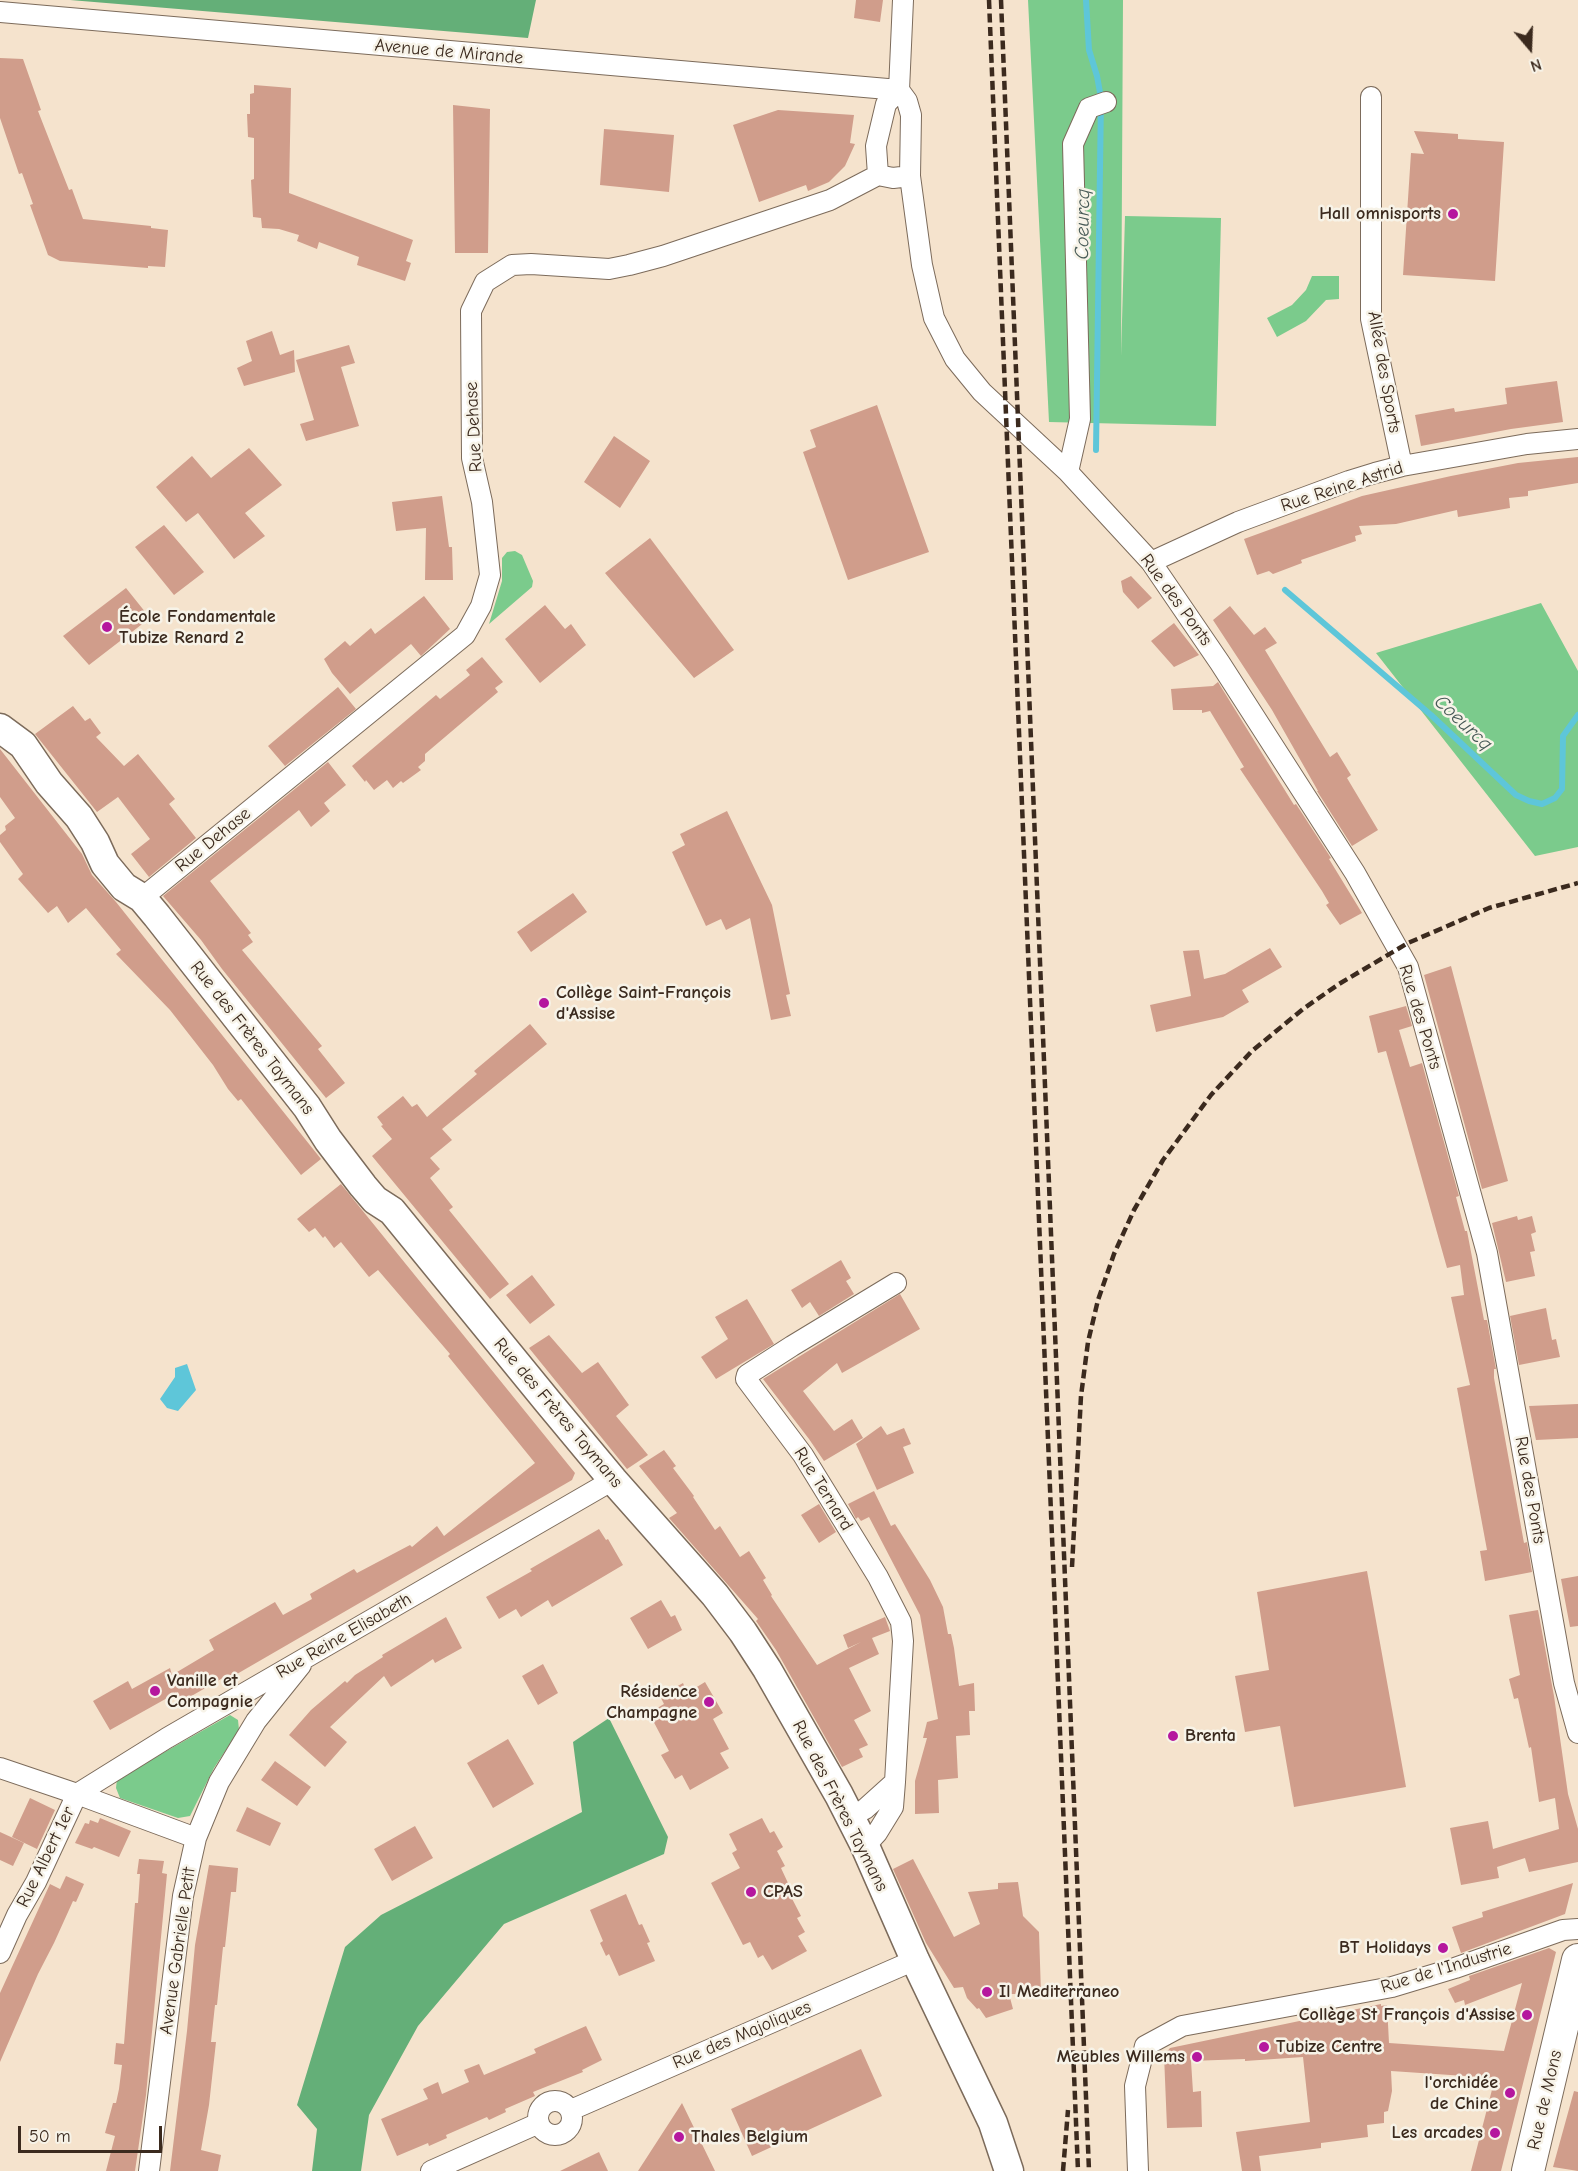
<!DOCTYPE html>
<html>
<head>
<meta charset="utf-8">
<style>
  body { margin:0 }
  #map { position:relative; width:1578px; height:2171px; overflow:hidden; background:#f5e3cd; font-family:"Comic Neue",sans-serif }
  canvas { display:block }
  .north { position:absolute; left:1500px; top:18px; width:60px; height:60px; -webkit-text-stroke:4px #f7f3e8; paint-order:stroke; rotate:161deg; font-size:16px; font-weight:700; line-height:24px; text-align:center; color:#3b2a1e }
  .north::after { content:''; display:block; margin:auto; width:21px; height:27px; background:#3b2a1e; clip-path:polygon(50% 0,100% 100%,50% 72%,0 100%) }
  .scale { position:absolute; left:18px; top:2126px; width:144px; height:27px; box-sizing:border-box; border:3px solid #3b2a1e; border-top:0; padding-left:8px; font-size:18px; line-height:21px; white-space:nowrap; color:#3b2a1e; -webkit-text-stroke:4px #f7f3e8; paint-order:stroke }
</style>
</head>
<body>
<div id="map">
<canvas width="1578" height="2171"></canvas>
<div class="north">N</div>
<div class="scale">50 m</div>
</div>
<script>
const g = document.querySelector('canvas').getContext('2d');
g.lineJoin = 'round';
function fill(path, color) { g.fillStyle = color; g.fill(path, 'evenodd'); }
const shape = rows => new Path2D(rows.map(r => 'M' + r).join(''));
function strokePath(path, color, width, dash) { g.strokeStyle = color; g.lineWidth = width; g.lineCap = dash ? 'butt' : 'round'; g.setLineDash(dash || []); g.stroke(path); }
function write(font, color, halo, rows, align = 'center') {
  g.font = font + ' "Comic Neue",sans-serif'; g.lineWidth = 5; g.setLineDash([]); g.textBaseline = 'middle'; g.strokeStyle = halo; g.fillStyle = color; for (const [text, x, y, turn = 0] of rows) {
    g.save(); g.translate(x, y); g.rotate((+turn || 0) * Math.PI / 180); g.textAlign = isNaN(turn) ? turn : align; if (halo) g.strokeText(text, 0, 0); g.fillText(text, 0, 0); g.restore();
  }
}
fill(shape([
  [1028,0,1123,0,1121,356,1125,216,1221,218,1216,426,1049,422],
  [1312,276,1339,276,1339,299,1326,300,1306,321,1277,337,1267,318,1292,305,1306,290],
  [515,551,522,555,533,581,532,587,489,624,502,581,502,558,507,552],
  [1541,603,1578,671,1578,847,1535,856,1376,653],
  [230,1715,238,1720,239,1730,214,1768,190,1816,178,1818,120,1798,116,1788,117,1779]
]), '#7bcb8c');
fill(shape([
  [70,0,536,0,528,38],
  [609,1718,668,1837,664,1854,504,1924,418,2026,369,2115,361,2171,312,2171,317,2129,297,2105,345,1947,381,1915,582,1812,573,1742]
]), '#64af78');
fill(shape([
  [187,1364,196,1390,178,1411,167,1408,160,1399,175,1377,175,1368]
]), '#5ec6d9');
strokePath(shape([
  [1086,0,1089,50,1097,76,1101,98,1096,450],
  [1285,590,1431,715,1516,795,1529,801,1542,804,1555,798,1562,789,1563,736,1578,715]
]), '#5ec6d9', 6);
fill(shape([
  [856,0,883,0,880,22,854,18],
  [0,58,23,59,41,110,38,111,56,157,69,190,72,189,83,219,151,226,151,228,168,230,165,267,148,266,148,268,60,261,48,255,30,205,33,204,22,173,19,174,0,118],
  [254,85,291,88,289,193,413,240,406,261,411,263,405,281,357,265,359,257,319,242,317,249,297,241,299,235,279,229,262,228,261,218,253,217,251,180,254,179,254,138,248,137,247,114,250,114,250,94,254,93],
  [453,105,490,109,488,253,455,253],
  [778,110,854,115,850,143,855,144,845,166,829,182,808,191,806,185,759,202,733,125],
  [604,129,674,135,669,192,600,185],
  [1414,131,1458,134,1458,139,1504,142,1495,281,1403,275,1411,153,1424,154],
  [272,331,280,355,294,350,295,372,244,386,237,368,252,361,246,341],
  [349,345,355,363,341,367,359,426,306,441,300,424,314,420,296,360],
  [1557,381,1563,422,1511,429,1421,446,1415,415,1454,408,1455,412,1507,404,1505,388],
  [877,405,929,552,848,580,803,452,816,447,810,430],
  [614,436,650,461,620,508,584,482],
  [249,448,282,485,245,513,265,536,234,559,198,513,186,522,156,487,192,456,211,478],
  [1578,457,1578,483,1528,491,1528,496,1509,498,1510,508,1458,517,1457,510,1396,524,1359,526,1362,534,1355,536,1356,541,1301,560,1302,563,1273,574,1269,571,1257,575,1244,539,1362,496,1451,476,1518,463],
  [442,496,449,547,452,547,453,580,425,580,426,528,396,531,392,502],
  [164,525,204,572,174,595,135,547],
  [650,538,734,650,694,678,605,573],
  [1131,576,1152,598,1138,609,1123,592,1121,581],
  [126,588,150,618,89,665,63,636],
  [424,596,450,629,421,656,411,644,350,694,332,673,324,659,345,641,350,646,371,628,375,634],
  [545,605,565,629,571,624,586,645,540,683,505,639],
  [1230,606,1254,635,1265,627,1277,643,1265,650,1330,757,1337,752,1351,775,1347,778,1378,830,1352,846,1317,791,1318,791,1272,710,1213,620],
  [1174,623,1199,655,1174,667,1151,641],
  [482,657,503,682,495,688,498,692,425,754,425,761,418,767,421,770,403,783,401,781,393,788,387,780,374,790,366,780,365,782,352,766,436,695,440,699,470,675,466,670],
  [1218,682,1294,805,1296,804,1331,858,1329,859,1362,913,1340,925,1326,905,1329,903,1322,891,1240,769,1244,767,1210,711,1202,713,1202,710,1173,710,1171,689,1213,686],
  [338,687,356,709,285,766,268,746],
  [73,706,85,721,90,718,101,733,96,737,124,766,138,754,175,799,169,804,196,838,149,877,131,854,150,839,118,797,97,812,35,734],
  [0,749,82,854,92,875,116,902,321,1159,301,1175,241,1099,238,1101,228,1089,213,1065,170,1010,116,954,121,950,86,908,68,923,57,906,48,913,18,879,23,874,0,842,0,835,6,830,5,826,15,818,0,797],
  [328,762,346,785,324,803,330,811,311,827,299,810,210,881,251,933,248,935,253,942,242,950,322,1046,318,1049,345,1083,326,1098,222,969,201,940,163,896],
  [727,811,772,905,790,994,786,995,791,1016,771,1020,750,918,726,930,721,919,706,926,672,852,685,845,680,834],
  [573,893,587,912,531,952,517,932],
  [1270,948,1282,967,1242,990,1249,1002,1223,1017,1156,1032,1150,1005,1191,996,1183,951,1199,950,1204,979,1225,974],
  [1451,966,1508,1181,1482,1189,1424,975],
  [1406,1006,1412,1026,1399,1030,1410,1067,1422,1063,1459,1196,1456,1197,1465,1231,1467,1231,1484,1320,1487,1320,1496,1369,1494,1369,1494,1378,1524,1543,1527,1542,1532,1572,1485,1581,1480,1551,1487,1550,1457,1388,1470,1385,1451,1297,1464,1295,1460,1265,1447,1268,1386,1051,1378,1053,1369,1016],
  [530,1024,547,1044,442,1129,452,1140,430,1158,440,1169,430,1178,453,1207,449,1210,509,1284,490,1299,372,1156,392,1139,381,1126,383,1125,377,1117,403,1096,412,1107,417,1104,427,1117,477,1074,474,1071],
  [341,1184,575,1473,572,1480,230,1678,228,1675,181,1702,178,1692,110,1730,93,1701,128,1681,132,1689,170,1668,172,1675,214,1650,209,1640,275,1602,283,1615,312,1599,310,1594,354,1569,357,1573,410,1545,412,1547,437,1526,444,1536,535,1463,448,1356,450,1354,378,1270,369,1277,341,1242,334,1248,325,1236,323,1238,315,1228,309,1232,297,1219],
  [1517,1216,1518,1220,1532,1216,1536,1232,1531,1234,1535,1251,1530,1252,1535,1276,1506,1282,1492,1223],
  [841,1260,851,1278,846,1281,854,1294,819,1316,810,1302,802,1308,791,1290],
  [532,1275,555,1305,530,1324,506,1295],
  [900,1294,920,1329,842,1373,837,1363,803,1391,834,1431,852,1419,863,1438,824,1461,809,1439,763,1379],
  [747,1299,774,1344,716,1379,701,1357,728,1339,715,1317],
  [1546,1308,1552,1340,1556,1339,1560,1357,1519,1365,1510,1316],
  [549,1335,582,1373,598,1362,629,1405,616,1416,648,1455,627,1469,529,1348],
  [1578,1404,1578,1438,1536,1440,1529,1406],
  [881,1426,887,1435,904,1428,911,1444,903,1447,914,1473,877,1490,856,1444],
  [664,1450,676,1466,673,1468,694,1496,693,1497,715,1530,720,1526,740,1557,749,1551,766,1578,763,1580,772,1595,771,1596,817,1665,861,1642,848,1648,843,1635,885,1617,890,1631,872,1638,879,1654,849,1668,871,1711,854,1720,868,1745,859,1749,863,1757,842,1767,776,1650,756,1621,758,1619,669,1518,677,1513,639,1466],
  [874,1491,891,1526,895,1524,930,1580,943,1607,948,1634,951,1634,954,1648,959,1686,974,1683,975,1711,969,1711,970,1735,956,1736,958,1778,938,1780,939,1813,915,1814,915,1781,927,1738,923,1738,927,1722,938,1719,920,1615,869,1517,861,1521,858,1517,856,1519,848,1504],
  [819,1504,836,1532,819,1543,801,1515],
  [599,1529,606,1540,608,1539,623,1565,552,1607,548,1600,521,1617,516,1609,499,1619,486,1597,532,1571,530,1569],
  [1367,1571,1406,1787,1294,1807,1280,1726,1245,1732,1235,1676,1269,1670,1257,1592],
  [1578,1576,1578,1626,1570,1627,1561,1579],
  [661,1600,671,1617,675,1615,682,1630,648,1649,630,1618],
  [1538,1610,1554,1696,1568,1794,1578,1829,1578,1862,1529,1872,1525,1858,1497,1867,1499,1878,1461,1885,1450,1828,1488,1821,1493,1849,1559,1829,1555,1798,1539,1802,1531,1747,1529,1748,1518,1698,1514,1699,1509,1679,1520,1675,1509,1615],
  [446,1617,462,1648,435,1663,433,1659,391,1687,384,1676,330,1727,347,1742,325,1767,289,1735,311,1710,345,1681,347,1683,355,1675,383,1657,382,1655],
  [543,1664,558,1693,538,1705,522,1676],
  [705,1682,723,1713,713,1719,729,1749,720,1753,729,1768,690,1790,682,1775,675,1779,661,1755,669,1751,649,1713,664,1704,660,1696,683,1683,687,1693],
  [508,1739,534,1784,493,1808,467,1763],
  [275,1761,311,1787,297,1806,261,1780],
  [30,1798,55,1810,37,1849,12,1837],
  [247,1807,281,1823,270,1846,236,1831],
  [100,1818,131,1831,119,1857,94,1847,92,1849,75,1843,85,1823,89,1824,90,1820,98,1823],
  [762,1818,770,1833,774,1831,783,1847,777,1851,785,1866,781,1868,788,1883,785,1885,801,1916,797,1918,805,1932,798,1936,807,1951,772,1970,763,1955,758,1958,750,1942,743,1945,711,1883,740,1868,732,1853,737,1850,729,1834],
  [415,1826,433,1858,392,1881,374,1849],
  [0,1832,24,1843,13,1866,0,1860],
  [139,1859,164,1861,162,1873,167,1874,146,2095,135,2171,106,2171,115,2136,105,2133,113,2103,116,2103,119,2089,122,2065,114,2064,116,2043,124,2044,135,1903,138,1903,140,1874,137,1874],
  [913,1859,954,1937,980,1924,968,1892,998,1889,998,1883,1018,1882,1023,1916,1039,1932,1041,1994,1009,1994,1013,2009,986,2018,979,2008,977,2009,967,1998,963,1987,954,1988,926,1943,893,1869],
  [209,1865,238,1868,236,1892,231,1892,225,1947,223,1947,217,2005,215,2005,211,2042,216,2042,209,2105,201,2150,221,2155,218,2171,170,2171,187,2031,195,1945],
  [66,1876,84,1884,76,1902,73,1901,54,1943,38,1974,0,2062,0,1993,50,1884,60,1889],
  [1573,1883,1565,1914,1461,1953,1452,1927,1483,1917,1482,1912],
  [626,1894,639,1925,642,1924,650,1942,647,1943,655,1961,619,1976,609,1954,606,1956,600,1943,603,1941,590,1910],
  [1549,1948,1556,1952,1501,2171,1471,2171,1495,2078,1391,2071,1392,2091,1388,2111,1384,2112,1384,2123,1367,2125,1368,2137,1321,2143,1321,2148,1259,2156,1261,2171,1242,2171,1236,2132,1310,2122,1303,2057,1245,2061,1245,2059,1191,2061,1193,2092,1201,2091,1202,2127,1167,2128,1164,2055,1170,2048,1381,2004,1381,2006,1387,2005,1389,2043,1504,2051,1522,1983,1465,2005,1464,2000,1455,2003,1448,1989,1470,1980,1469,1976],
  [586,2026,602,2060,582,2070,583,2072,533,2092,535,2096,505,2109,506,2112,489,2120,487,2117,446,2135,447,2138,429,2146,428,2143,397,2156,381,2119,428,2099,423,2089,438,2082,442,2094,469,2082,464,2070,479,2064,484,2075,536,2053,534,2049],
  [861,2049,882,2096,752,2156,731,2109],
  [1574,2091,1578,2092,1578,2171,1553,2167],
  [682,2103,715,2171,638,2171],
  [599,2152,608,2171,560,2171]
]), '#d09d8b');
const street = shape([
  [0,12,899,90],
  [899,90,907,101,911,115,910,176,922,265,934,318,955,359,982,392,1068,472,1151,562,1220,663,1355,873,1408,967,1487,1253,1564,1683,1578,1733],
  [1371,97,1371,319,1402,466],
  [878,175,876,146,886,104,899,90,903,0],
  [1068,472,1080,419,1073,144,1089,108,1106,102],
  [1151,562,1238,522,1349,481,1375,473,1402,466,1527,444,1578,439],
  [142,898,465,635,481,606,490,575,482,502,472,458,471,311,485,282,512,265,531,264,609,269,629,265,663,256,830,200,878,175,893,178,910,176],
  [0,1768,77,1794,196,1838],
  [895,1782,903,1641,901,1622,878,1577,803,1455,746,1379,747,1375,792,1346,896,1283],
  [77,1794,167,1738,613,1480],
  [850,1817,865,1809,895,1782,893,1807,877,1833,865,1846],
  [0,1953,17,1915,36,1882,77,1794],
  '538 2118a17 17 0 1 1 34 0a17 17 0 1 1-34 0Z',
  [571,2110,915,1960],
  [149,2171,183,1896,196,1838,219,1782,256,1721,301,1665],
  [431,2171,539,2123],
  [1138,2171,1135,2086,1145,2046,1182,2026,1392,1987,1455,1968,1563,1930,1578,1929]
]);
const secondary = shape([
  [0,728,23,745,49,783,79,817,95,842,105,864,124,887,142,898,157,916,307,1107,328,1140,363,1186,375,1200,392,1211,548,1402,613,1480,715,1595,743,1632,767,1669,839,1795,865,1846,915,1960,993,2123,1009,2171]
]);
const primary = shape([
  [1528,2171,1578,1960]
]);
strokePath(street, '#7c6b5b', 22);
strokePath(secondary, '#7c6b5b', 31);
strokePath(primary, '#7c6b5b', 34);
strokePath(street, '#fff', 20);
strokePath(secondary, '#fff', 28);
strokePath(primary, '#fff', 32);
strokePath(shape([
  [989,0,1078,2171],
  [1001,0,1089,2171],
  [1072,1567,1081,1396,1088,1342,1098,1300,1114,1254,1134,1210,1163,1160,1211,1095,1252,1051,1303,1009,1339,984,1408,943,1489,908,1578,883],
  [1063,2171,1068,2110]
]), '#3b2a1e', 4.5, [9, 4.5]);
for (const [x, y, r, color] of [
  [1453,214,6,"#b5179e"],
  [107,627,6,"#b5179e"],
  [544,1003,6,"#b5179e"],
  [155,1691,6,"#b5179e"],
  [709,1702,6,"#b5179e"],
  [1173,1736,6,"#b5179e"],
  [751,1892,6,"#b5179e"],
  [1443,1948,6,"#b5179e"],
  [987,1992,6,"#b5179e"],
  [1527,2015,6,"#b5179e"],
  [1264,2047,6,"#b5179e"],
  [1197,2057,6,"#b5179e"],
  [1510,2093,6,"#b5179e"],
  [1495,2133,6,"#b5179e"],
  [679,2137,6,"#b5179e"]
]) { const dot = new Path2D(); dot.arc(x, y, r, 0, 2 * Math.PI); g.fillStyle = color; g.fill(dot); strokePath(dot, '#f7f3e8', 2); }
write('18px', '#3b2a1e', '#f7f3e8', [
  ["Avenue de Mirande",449,52,5],
  ["Allée des Sports",1384,372,80],
  ["Rue Dehase",474,427,-93],
  ["Rue Reine Astrid",1342,487,-18],
  ["Rue des Ponts",1176,600,54],
  ["Rue Dehase",213,840,-39],
  ["Rue des Ponts",1420,1017,73],
  ["Rue des Frères Taymans",252,1038,52],
  ["Rue des Frères Taymans",558,1413,50],
  ["Rue Ternard",823,1489,58],
  ["Rue des Ponts",1530,1490,80],
  ["Rue Reine Elisabeth",344,1636,-30],
  ["Rue des Frères Taymans",840,1806,63],
  ["Rue Albert 1er",46,1857,-64],
  ["Avenue Gabrielle Petit",178,1951,-82],
  ["Rue de l'Industrie",1446,1968,-17],
  ["Rue des Majoliques",742,2035,-23],
  ["Rue de Mons",1545,2100,-77]
]);
write('bold 18px', '#3b2a1e', '#f7f3e8', [
  ["Hall omnisports",1441,214,"right"],
  ["École Fondamentale",119,617],
  ["Tubize Renard 2",119,638],
  ["Collège Saint-François",556,993],
  ["d'Assise",556,1014],
  ["Vanille et",167,1681],
  ["Compagnie",167,1702],
  ["Résidence",697,1692,"right"],
  ["Champagne",697,1713,"right"],
  ["Brenta",1185,1736],
  ["CPAS",763,1892],
  ["BT Holidays",1431,1948,"right"],
  ["Il Mediterraneo",999,1992],
  ["Collège St François d'Assise",1515,2015,"right"],
  ["Tubize Centre",1276,2047],
  ["Meubles Willems",1185,2057,"right"],
  ["l'orchidée",1498,2083,"right"],
  ["de Chine",1498,2104,"right"],
  ["Les arcades",1483,2133,"right"],
  ["Thales Belgium",691,2137]
], 'left');
write('italic 20px', '#465956', '#f7f3e8', [
  ["Coeurcq",1083,224,-89],
  ["Coeurcq",1463,723,43]
]);
</script>
</body>
</html>
